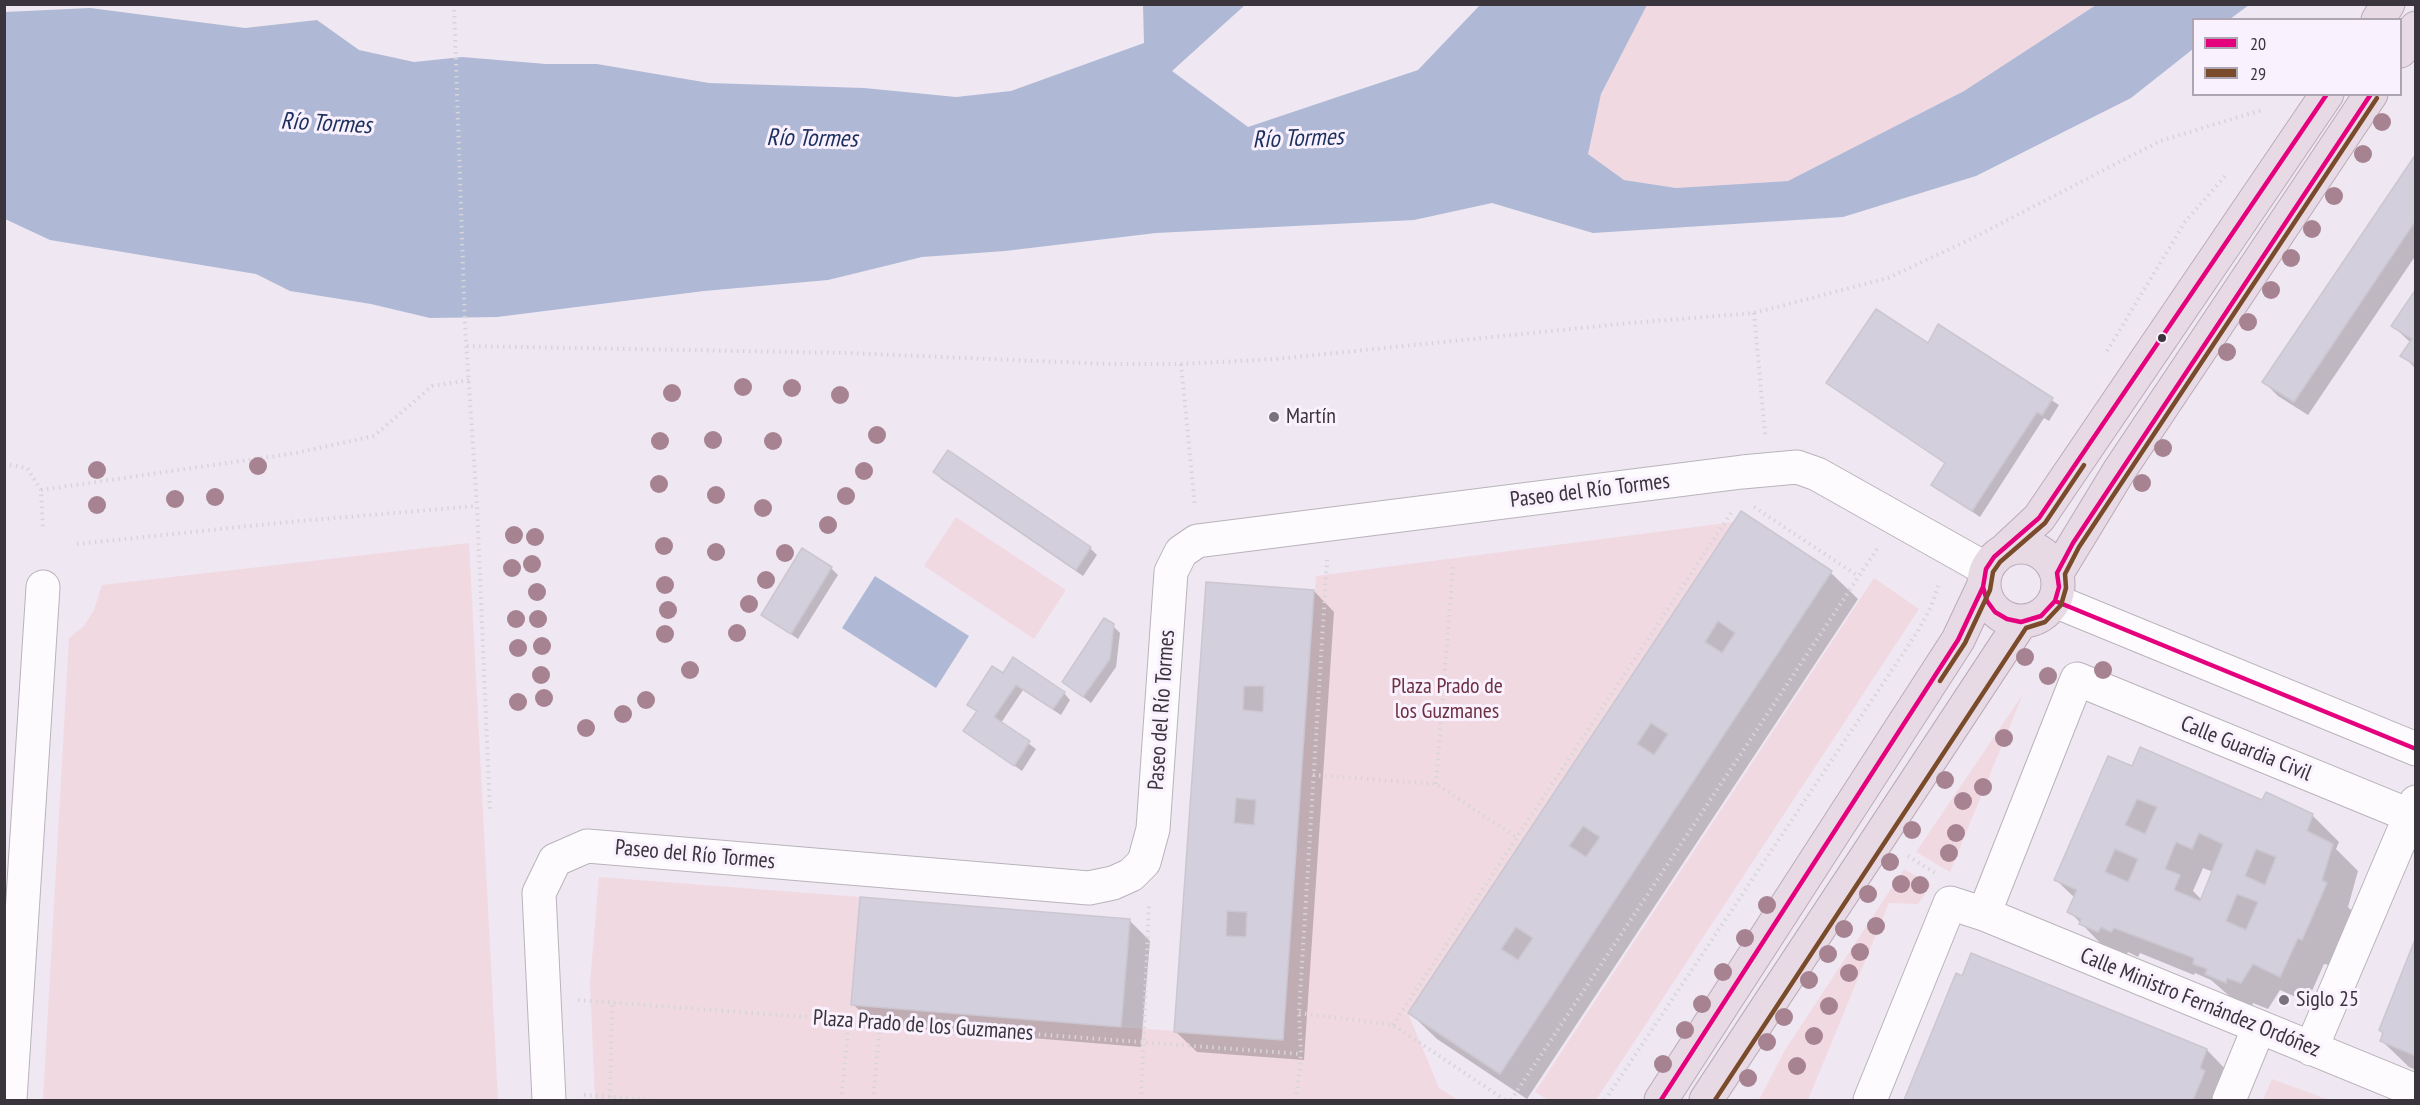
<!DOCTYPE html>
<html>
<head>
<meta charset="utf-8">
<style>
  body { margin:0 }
  #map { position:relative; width:2420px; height:1105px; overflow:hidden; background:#efe7f2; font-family:"PT Sans Narrow",sans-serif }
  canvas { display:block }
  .frame { position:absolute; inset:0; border:6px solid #3a343d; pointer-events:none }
  .legend { position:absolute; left:2192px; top:18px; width:210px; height:78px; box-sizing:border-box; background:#faf1fe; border:2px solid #ada5b1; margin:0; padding:8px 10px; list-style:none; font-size:18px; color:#3a343d }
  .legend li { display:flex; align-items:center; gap:12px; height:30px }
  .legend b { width:30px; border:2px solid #ada5b1 }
</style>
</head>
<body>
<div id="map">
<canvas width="2420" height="1105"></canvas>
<div class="frame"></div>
<ul class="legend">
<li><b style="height:8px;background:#e5007d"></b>20</li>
<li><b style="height:8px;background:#7a4b2a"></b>29</li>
</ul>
</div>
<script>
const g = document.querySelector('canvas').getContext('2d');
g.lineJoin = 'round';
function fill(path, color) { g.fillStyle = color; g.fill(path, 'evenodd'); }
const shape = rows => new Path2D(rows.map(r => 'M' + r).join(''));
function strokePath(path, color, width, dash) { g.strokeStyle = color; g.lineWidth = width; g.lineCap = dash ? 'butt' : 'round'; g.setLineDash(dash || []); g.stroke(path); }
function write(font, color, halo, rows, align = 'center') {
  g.font = font + ' "PT Sans Narrow",sans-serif'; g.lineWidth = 6; g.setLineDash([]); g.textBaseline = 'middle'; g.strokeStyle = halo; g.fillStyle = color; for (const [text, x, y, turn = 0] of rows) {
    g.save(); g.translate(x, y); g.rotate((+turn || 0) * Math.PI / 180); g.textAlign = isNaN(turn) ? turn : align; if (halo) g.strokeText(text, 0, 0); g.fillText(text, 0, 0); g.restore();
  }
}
fill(shape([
  [1647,5,2096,5,1964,91,1788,181,1676,188,1624,180,1588,154,1601,94],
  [956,517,1066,590,1034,639,924,566],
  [1734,522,1408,1013,1439,1088,1458,1100,595,1100,590,983,599,877,860,897,1121,1027,1283,1039,1316,576],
  [469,543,498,1100,43,1100,69,638,84,626,94,610,102,585],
  [1874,578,1919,609,1596,1100,1548,1100,1535,1092],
  [2023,694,1950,872,1916,852],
  [1904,869,1931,885,1918,904,1889,903,1808,1100,1759,1100,1785,1050],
  [2272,1079,2329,1100,2263,1100]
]), '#f1d9e2');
fill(shape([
  [1143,5,1245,5,1172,71,1248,127,1418,70,1480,5,1647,5,1601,94,1588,154,1624,180,1676,188,1788,181,1964,91,2096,5,2249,5,2230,19,2194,20,2193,49,2131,98,1976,176,1843,217,1593,233,1492,203,1414,220,1156,233,1005,251,922,257,828,280,704,291,497,317,430,318,371,304,290,291,256,274,50,240,5,219,5,12,90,8,245,28,317,20,359,50,414,62,462,57,546,64,597,64,709,83,864,88,956,97,1011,91,1144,43],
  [875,576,969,636,936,688,842,628]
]), '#afb9d5');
fill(shape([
  [2416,157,2416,255,2308,415,2278,396,2264,382],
  [2416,292,2416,369,2402,355,2411,343,2393,326],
  [1939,326,2059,405,2049,421,2044,418,1980,517,1933,485,1946,464,1828,383,1928,345],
  [949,452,1090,548,1097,555,1083,576,941,479,935,472],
  [1741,513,1831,573,1858,599,1527,1099,1437,1039,1410,1013],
  [831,568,838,575,798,639,763,615],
  [1207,584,1314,591,1334,612,1304,1060,1197,1052,1176,1032],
  [1113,626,1120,633,1116,667,1091,703,1064,682],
  [1003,675,1064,693,1070,700,1061,715,1023,690,1001,723,1036,749,1022,771,965,731,978,713,969,705],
  [2133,768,2312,815,2339,842,2336,849,2358,871,2348,907,2352,911,2329,965,2324,964,2307,1002,2280,990,2268,1009,2253,1003,2252,1008,2234,1000,2211,980,2195,973,2194,975,2140,953,2138,957,2128,952,2125,957,2107,950,2069,911,2075,898,2056,880],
  [2203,868,2213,872,2202,900,2193,891],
  [1129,920,1150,941,1141,1047,874,1025,853,1004],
  [2416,941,2416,1070,2409,1067,2382,1041],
  [1972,955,2207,1050,2233,1077,2230,1100,1906,1100,1957,975,1963,978]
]), '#0003');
const building = shape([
  [2416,154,2416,220,2294,402,2262,382,2416,154],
  [2416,289,2416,365,2400,356,2412,339,2391,326,2416,289],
  [1876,309,1928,343,1938,324,2053,398,2042,415,2037,412,1972,511,1931,485,1945,463,1826,383,1876,309],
  [948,450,1091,547,1076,570,933,472,948,450],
  [1741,511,1832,571,1500,1074,1408,1013,1741,511],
  [1718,621,1735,633,1722,653,1705,642,1718,621],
  [1651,723,1668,734,1654,755,1637,744,1651,723],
  [1583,826,1600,837,1586,857,1569,846,1583,826],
  [1516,927,1533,938,1518,960,1501,949,1516,927],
  [802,548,832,567,791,634,761,615,802,548],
  [1206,582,1314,590,1283,1040,1174,1032,1206,582],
  [1244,686,1264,686,1263,712,1243,710,1244,686],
  [1236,798,1256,800,1254,825,1234,823,1236,798],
  [1227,911,1247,912,1246,937,1226,936,1227,911],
  [1104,618,1114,624,1110,659,1083,697,1062,682,1104,618],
  [1013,657,1065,692,1053,709,1016,685,994,717,1030,741,1014,766,963,731,977,711,967,705,992,666,1003,673,1013,657],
  [2140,747,2262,800,2266,792,2313,814,2307,831,2333,844,2322,880,2327,883,2302,940,2298,938,2280,977,2253,964,2241,983,2227,978,2226,983,2205,974,2207,969,2193,964,2194,958,2114,928,2111,932,2101,927,2098,932,2079,924,2081,919,2067,912,2077,890,2054,880,2108,756,2132,766,2140,747],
  [2137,799,2157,807,2145,834,2125,825,2137,799],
  [2199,833,2223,844,2200,901,2174,890,2180,875,2165,869,2176,842,2192,849,2199,833],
  [2115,849,2138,859,2128,882,2105,872,2115,849],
  [2256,849,2276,857,2265,885,2245,876,2256,849],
  [2237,894,2258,902,2246,930,2226,921,2237,894],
  [860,897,1130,919,1121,1027,851,1005,860,897],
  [2416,937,2416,1056,2380,1041,2383,1033,2379,1030,2416,937],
  [1971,953,2207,1049,2200,1068,2205,1071,2193,1100,1904,1100,1956,973,1962,976,1971,953]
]);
fill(building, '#d4cfdc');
strokePath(building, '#cbc7d0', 1.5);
const street = shape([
  [2055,601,2416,749],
  [1984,914,2416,1091],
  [2311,1049,2416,802],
  [10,1100,43,587],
  [549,1100,539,893,555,860,587,846,1089,888,1113,883,1131,875,1144,862,1153,829,1171,572,1181,552,1197,541,1742,472,1797,467,1817,474,1986,569],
  [1870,1100,1950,903,1984,914,2077,679,2416,818],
  [2229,1100,2259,1027]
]);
const highway = shape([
  [2378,20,2388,4],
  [2400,51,2416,28],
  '1984 584a37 37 0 1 1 74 0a37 37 0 1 1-74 0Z',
  [2007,548,2039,518,2327,94],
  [2057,573,2119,471,2371,94],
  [1661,1100,1958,640,1983,587],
  [1706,1100,2021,622]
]);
strokePath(street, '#b9b3bb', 35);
strokePath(highway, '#bbaab9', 35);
strokePath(shape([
  [454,4,465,325,477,506,490,812],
  [1754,313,1765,434],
  [467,346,849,353,1110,364,1181,364,1276,359,1630,323,1754,313,1888,278,1973,238,2160,141,2262,110],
  [2107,351,2185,222,2227,174],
  [1181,364,1195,507],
  [4,464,27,468,41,490,43,530],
  [41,490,296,453,374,436,432,386,469,380],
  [1754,507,1858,576],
  [77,544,298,521,477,506],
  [1313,775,1436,784,1515,836],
  [1436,784,1453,567],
  [1908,856,1935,873],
  [578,1000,1301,1054],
  [1299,1013,1393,1025,1505,1100],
  [1393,1025,1733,510],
  [584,1095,655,1100],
  [610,1097,612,1003],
  [841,1100,849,1021],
  [873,1100,880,1023],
  [1141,1100,1149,904],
  [1296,1100,1301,1054,1299,1013,1327,560],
  [1511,1100,1877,549],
  [1605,1100,1918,631,1931,607,1939,583]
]), '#d7d5d8', 4, [1.5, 4.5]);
strokePath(street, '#fdfbfd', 33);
strokePath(highway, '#e7dae4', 33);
strokePath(shape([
  [2327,94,2039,518,1994,557,1986,569,1983,587,1987,601,1995,612,2007,619,2021,622,2041,616,2055,601,2059,587,2057,573,2073,543,2371,94],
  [2055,601,2416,749],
  [1661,1100,1958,640,1983,587]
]), '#e5007d', 4.5);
strokePath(shape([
  [1940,681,1965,643,1990,590,1993,572,2000,562,2045,523,2084,465],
  [1715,1100,2026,628,2045,622,2061,605,2066,588,2065,574,2079,547,2377,98]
]), '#7a4b2a', 4.5);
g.fillStyle = '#a78391';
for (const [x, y] of [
  [2382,122],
  [2363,154],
  [2334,196],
  [2312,229],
  [2291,258],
  [2271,290],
  [2248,322],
  [2227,352],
  [743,387],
  [792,388],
  [672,393],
  [840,395],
  [877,435],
  [713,440],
  [660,441],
  [773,441],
  [2163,448],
  [258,466],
  [97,470],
  [864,471],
  [2142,483],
  [659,484],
  [716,495],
  [846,496],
  [215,497],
  [175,499],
  [97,505],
  [763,508],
  [828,525],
  [514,535],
  [535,537],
  [664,546],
  [716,552],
  [785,553],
  [532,564],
  [512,568],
  [766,580],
  [665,585],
  [537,592],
  [749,604],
  [668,610],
  [516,619],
  [538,619],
  [737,633],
  [665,634],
  [542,646],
  [518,648],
  [2025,657],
  [690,670],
  [2103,670],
  [541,675],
  [2048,676],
  [544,698],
  [646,700],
  [518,702],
  [623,714],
  [586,728],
  [2004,738],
  [1945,780],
  [1983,787],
  [1963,801],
  [1912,830],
  [1956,833],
  [1949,853],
  [1890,862],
  [1901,884],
  [1920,885],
  [1868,894],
  [1767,905],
  [1876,926],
  [1844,929],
  [1745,938],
  [1860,952],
  [1828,954],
  [1723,972],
  [1849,973],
  [1809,980],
  [1702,1004],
  [1829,1006],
  [1784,1017],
  [1685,1030],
  [1814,1036],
  [1767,1042],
  [1663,1064],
  [1797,1066],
  [1748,1078]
]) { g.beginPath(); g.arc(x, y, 9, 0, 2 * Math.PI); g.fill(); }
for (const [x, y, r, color] of [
  [2162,338,5,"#3a343d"],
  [1274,417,6,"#79737c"],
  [2284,1000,6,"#79737c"]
]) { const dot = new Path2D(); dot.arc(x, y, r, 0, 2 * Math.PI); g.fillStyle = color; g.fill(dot); strokePath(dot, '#faf1fe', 2); }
write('22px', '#3a343d', '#faf1fe', [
  ["Martín",1286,417],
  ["Siglo 25",2296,1000]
], 'left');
write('22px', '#3a343d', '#faf1fe', [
  ["Paseo del Río Tormes",1590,491,-7],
  ["Paseo del Río Tormes",1162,710,-86],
  ["Calle Guardia Civil",2246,749,22],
  ["Paseo del Río Tormes",695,855,5],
  ["Calle Ministro Fernández Ordóñez",2200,1003,22],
  ["Plaza Prado de los Guzmanes",923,1026,4]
]);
write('22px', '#6c3142', '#faf1fe', [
  ["Plaza Prado de",1447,687],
  ["los Guzmanes",1447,712]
]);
write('italic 24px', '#1a2f5d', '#faf1fe', [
  ["Río Tormes",326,124,3],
  ["Río Tormes",812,139,1],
  ["Río Tormes",1298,139,-2]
]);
</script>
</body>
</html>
